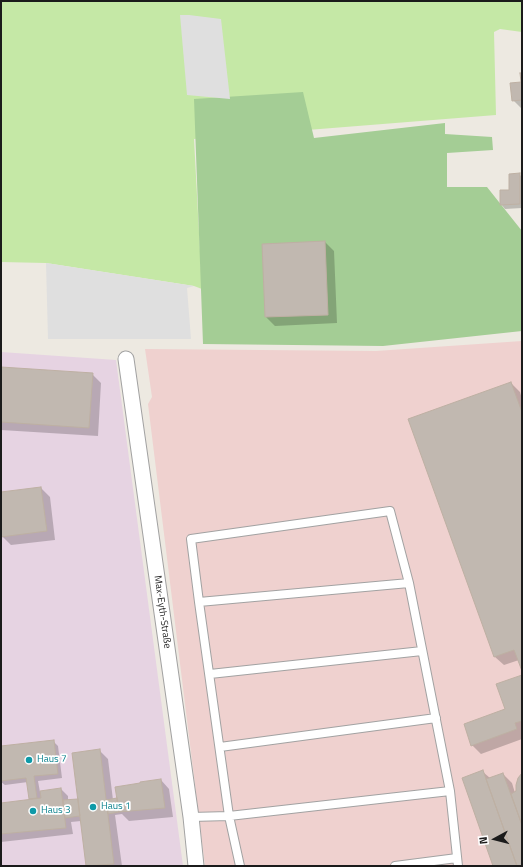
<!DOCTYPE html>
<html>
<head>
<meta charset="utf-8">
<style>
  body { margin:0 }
  #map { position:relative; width:523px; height:867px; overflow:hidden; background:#ede9e1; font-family:"Titillium Web",sans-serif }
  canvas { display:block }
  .frame { position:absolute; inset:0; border:2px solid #1b1b1b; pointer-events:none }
  .north { position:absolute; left:475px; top:819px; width:40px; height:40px; -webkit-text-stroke:3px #fff; paint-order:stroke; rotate:263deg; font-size:11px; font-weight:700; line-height:16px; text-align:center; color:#1b1b1b }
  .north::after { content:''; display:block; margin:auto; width:14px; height:18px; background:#1b1b1b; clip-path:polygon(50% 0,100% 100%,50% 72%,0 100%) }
</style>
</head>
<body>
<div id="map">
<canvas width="523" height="867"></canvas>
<div class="frame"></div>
<div class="north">N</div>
</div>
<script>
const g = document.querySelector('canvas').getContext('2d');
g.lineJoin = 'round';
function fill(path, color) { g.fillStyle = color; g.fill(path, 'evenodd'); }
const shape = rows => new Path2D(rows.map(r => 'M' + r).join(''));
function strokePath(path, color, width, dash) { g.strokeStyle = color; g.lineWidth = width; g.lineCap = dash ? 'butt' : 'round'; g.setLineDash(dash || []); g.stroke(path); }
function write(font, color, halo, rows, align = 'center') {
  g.font = font + ' "Titillium Web",sans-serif'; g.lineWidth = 3.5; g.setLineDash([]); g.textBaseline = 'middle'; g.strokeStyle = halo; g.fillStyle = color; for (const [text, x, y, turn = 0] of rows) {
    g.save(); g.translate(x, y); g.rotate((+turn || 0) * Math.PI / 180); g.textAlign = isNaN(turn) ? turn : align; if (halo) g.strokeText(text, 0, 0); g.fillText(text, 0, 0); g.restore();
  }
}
fill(shape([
  [522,341,522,866,205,866,148,404,152,397,145,349,376,351]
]), '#efd1cf');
fill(shape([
  [1,352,116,360,183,866,1,866]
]), '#e6d3e2');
fill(shape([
  [1,1,522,1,522,32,500,29,494,32,496,115,194,139,202,289,194,286,46,263,1,262]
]), '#c5e8a6');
fill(shape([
  [303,92,314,138,445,123,445,134,492,137,493,150,447,153,447,187,487,187,522,231,522,331,383,346,203,344,194,99]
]), '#a4cd95');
fill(shape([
  [180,15,189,15,221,19,230,99,187,95],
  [46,263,194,286,187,288,191,339,48,339]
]), '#dfdfdf');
fill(shape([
  [522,83,522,109,513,100],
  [519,174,522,177,522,208,505,209,501,204,510,191],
  [325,242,334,251,337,323,275,326,266,317],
  [1,368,92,374,101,383,98,436,1,430],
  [511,383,520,392,522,399,522,669,519,660,504,665,495,657],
  [41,488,50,497,55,540,11,545,2,536,1,493],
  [522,676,522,739,481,754,472,745,506,710],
  [53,741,58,746,62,778,38,781,40,792,61,789,68,796,68,801,79,799,99,750,108,759,113,800,161,780,169,789,173,817,129,821,122,814,115,815,122,866,87,866,81,821,71,822,73,834,1,842,1,804,31,800,30,799,28,782,5,785,1,782,1,747],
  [483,772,490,778,503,774,512,783,515,793,522,775,522,866,494,866]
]), '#0003');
const building = shape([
  [520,73,522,73,522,100,512,101,510,83,521,82,520,73],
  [520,173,520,204,500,205,500,190,509,190,509,174,520,173],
  [325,241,328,315,265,317,262,244,325,241],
  [1,367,93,373,89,428,1,422,1,367],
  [511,382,522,412,522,671,514,650,494,657,408,419,511,382],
  [41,487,47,531,1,537,1,492,41,487],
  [522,675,522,721,515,723,517,729,471,746,464,724,505,709,496,684,522,675],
  [54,740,58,774,34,776,37,798,29,799,26,778,1,781,1,746,54,740],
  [100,749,114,864,86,866,72,753,100,749],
  [483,770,486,779,517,866,493,866,462,778,483,770],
  [503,773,522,825,522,866,517,866,486,779,503,773],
  [522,773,522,825,511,794,516,791,516,785,518,778,522,773],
  [161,779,165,808,119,812,115,787,140,783,140,782,161,779],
  [61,788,66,828,1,834,1,803,41,798,40,791,61,788],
  [117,798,119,812,108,814,106,800,117,798],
  [78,799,80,816,65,818,63,800,78,799]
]);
fill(building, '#c1b8b0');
strokePath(building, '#beb0a3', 1);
const service = shape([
  [199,602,409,583],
  [210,674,422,651],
  [220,747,436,718],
  [191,817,229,816,450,791],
  [240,866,229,816,199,602,191,539,390,511,409,583,450,791,458,866],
  [395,866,457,858]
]);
const minor = shape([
  [126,359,191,817,196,866]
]);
strokePath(service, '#a2a2a2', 10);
strokePath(minor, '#a2a2a2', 17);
strokePath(service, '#fff', 8);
strokePath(minor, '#fff', 15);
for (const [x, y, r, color] of [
  [29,760,4,"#0f9aa8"],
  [93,807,4,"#0f9aa8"],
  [33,811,4,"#0f9aa8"]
]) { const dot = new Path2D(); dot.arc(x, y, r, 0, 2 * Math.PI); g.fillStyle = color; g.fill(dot); strokePath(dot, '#fff', 1.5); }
write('10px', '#1b1b1b', '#fff', [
  ["Max-Eyth-Straße",162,612,82]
]);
write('10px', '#0d838f', '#fff', [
  ["Haus 7",37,760],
  ["Haus 1",101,807],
  ["Haus 3",41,811]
], 'left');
</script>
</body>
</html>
